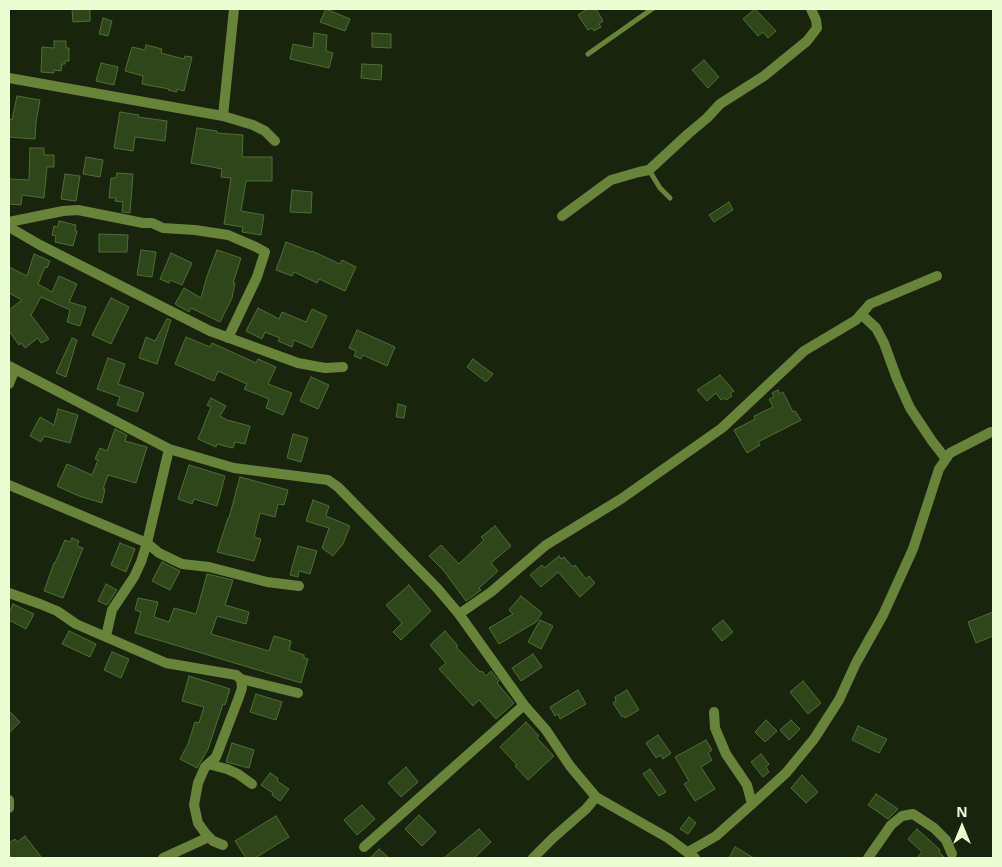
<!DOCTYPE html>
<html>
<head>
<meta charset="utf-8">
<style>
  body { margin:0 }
  #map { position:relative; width:1002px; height:867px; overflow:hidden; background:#19240f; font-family:"Open Sans",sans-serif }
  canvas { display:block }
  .frame { position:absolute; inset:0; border:10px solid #ebfed3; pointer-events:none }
  .north { position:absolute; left:937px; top:802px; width:50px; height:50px; -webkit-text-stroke:4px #19240f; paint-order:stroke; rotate:0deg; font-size:14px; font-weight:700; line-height:20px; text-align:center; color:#ebfed3 }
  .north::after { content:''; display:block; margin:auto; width:18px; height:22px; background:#ebfed3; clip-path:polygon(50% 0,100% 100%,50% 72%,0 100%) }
</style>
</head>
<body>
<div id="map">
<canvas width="1002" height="867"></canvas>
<div class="frame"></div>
<div class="north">N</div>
</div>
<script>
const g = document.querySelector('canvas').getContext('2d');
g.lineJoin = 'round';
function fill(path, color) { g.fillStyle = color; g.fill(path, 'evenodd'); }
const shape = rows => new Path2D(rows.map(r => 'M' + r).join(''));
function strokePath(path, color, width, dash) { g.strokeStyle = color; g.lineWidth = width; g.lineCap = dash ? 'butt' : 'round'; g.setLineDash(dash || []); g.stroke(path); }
const building = shape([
  [72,9,90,9,90,21,73,22,72,9],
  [326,9,350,19,345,31,320,22,326,9],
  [587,9,596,9,603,21,599,24,601,27,594,31,592,28,588,30,578,15,587,9],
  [755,9,776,31,768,38,763,32,758,36,743,19,755,9],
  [103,18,112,21,108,36,99,34,103,18],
  [314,33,327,35,326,51,333,53,329,68,290,59,293,44,313,48,314,33],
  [372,33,391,34,391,48,372,47,372,33],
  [54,41,66,41,66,48,69,48,69,61,65,61,65,64,62,64,61,71,54,70,54,73,41,72,42,47,54,48,54,41],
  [146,45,162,49,161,53,184,59,185,56,192,57,184,91,177,89,177,92,168,90,169,89,142,84,143,76,125,71,132,47,145,50,146,45],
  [704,60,719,77,708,88,692,70,704,60],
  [101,63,118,67,114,85,96,81,101,63],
  [362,64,382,65,381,80,361,78,362,64],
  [17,96,40,100,36,122,35,139,9,137,9,119,12,120,17,96],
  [120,112,139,115,138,117,167,121,165,141,135,137,133,151,114,148,120,112],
  [197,128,217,131,217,133,243,135,242,157,272,157,272,181,246,181,241,211,264,215,261,235,242,232,243,227,224,224,231,178,221,177,222,169,191,163,197,128],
  [30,148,44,148,44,155,54,155,54,167,47,167,44,198,22,195,21,205,9,204,9,179,29,180,30,148],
  [86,157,103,160,100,177,83,174,86,157],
  [117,173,133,174,130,213,122,212,123,202,115,201,116,198,109,198,111,178,116,178,117,173],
  [65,174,80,176,76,201,61,199,65,174],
  [292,190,312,192,311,213,290,212,292,190],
  [729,202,733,210,714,222,709,215,729,202],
  [59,221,76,225,75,231,77,231,73,246,55,242,56,236,52,235,54,226,58,227,59,221],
  [99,234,128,235,127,252,99,252,99,234],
  [286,242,312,252,312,251,340,264,342,260,356,267,345,291,319,279,317,283,294,272,292,276,276,270,286,242],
  [141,250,156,252,152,277,137,275,141,250],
  [217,250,241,258,233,283,235,283,232,298,220,322,191,308,189,312,175,304,184,288,201,298,207,276,217,250],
  [171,253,192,263,182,285,170,280,169,283,160,279,171,253],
  [34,254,50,261,47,268,45,267,38,284,52,292,59,276,77,284,69,302,86,307,80,326,67,322,70,310,41,297,31,315,49,339,41,343,38,338,25,348,21,343,19,345,9,331,9,310,22,300,9,293,9,267,27,276,34,254],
  [111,298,129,307,111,344,92,335,111,298],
  [258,308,279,319,282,312,306,322,312,309,327,316,312,348,294,340,292,347,278,341,280,338,265,332,262,339,246,331,258,308],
  [167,319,171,320,157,364,139,358,146,337,155,341,167,319],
  [357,330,395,347,387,366,363,355,361,359,354,356,356,351,349,348,357,330],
  [186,337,210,347,212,343,256,363,258,359,276,367,268,384,292,393,283,415,266,408,269,399,244,389,247,384,218,371,214,381,175,364,186,337],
  [72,338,77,340,66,377,56,373,72,338],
  [108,358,125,364,118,384,144,393,137,412,117,405,120,397,97,389,108,358],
  [473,359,493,374,486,382,467,367,473,359],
  [720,375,734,391,730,393,732,396,726,400,724,398,721,400,716,393,707,401,697,390,720,375],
  [311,377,329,385,318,409,300,401,311,377],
  [778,390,780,394,783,392,793,412,795,411,801,420,758,442,760,445,747,453,734,430,755,419,754,416,773,407,769,399,774,397,772,393,778,390],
  [211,398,226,406,220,416,227,420,250,426,245,444,235,442,233,448,217,444,216,447,198,439,211,407,207,405,211,398],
  [398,404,406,406,404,418,396,417,398,404],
  [58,409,78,415,70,443,44,436,41,442,30,436,40,417,54,425,58,409],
  [115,429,127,435,125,441,147,447,136,483,108,475,103,489,105,489,102,503,79,496,57,486,67,464,92,475,98,460,95,459,100,448,107,451,115,429],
  [293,434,308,438,301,462,287,458,293,434],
  [189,465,225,476,217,506,194,499,192,504,178,499,189,465],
  [240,477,288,490,284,505,278,504,275,517,260,513,254,537,261,539,254,561,217,552,228,518,229,518,240,477],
  [313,500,329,506,326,516,350,526,343,544,333,556,322,548,329,528,306,521,313,500],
  [495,526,511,546,491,563,498,571,479,588,481,590,466,601,444,571,429,556,441,545,459,564,484,540,481,537,495,526],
  [72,538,79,541,77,546,83,548,63,598,44,591,54,563,55,563,65,540,70,542,72,538],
  [120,543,135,549,126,572,111,565,120,543],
  [298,546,317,551,310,574,299,571,298,577,290,575,298,546],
  [559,556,561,559,564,557,573,567,575,565,586,579,589,576,595,583,580,597,558,572,541,587,530,575,542,565,544,568,559,556],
  [162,562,180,571,170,590,152,581,162,562],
  [207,574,233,580,225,605,249,612,246,624,217,616,211,634,269,651,274,636,291,641,289,650,304,655,304,658,308,659,301,683,135,633,141,612,135,610,138,598,158,602,154,617,169,622,174,608,196,614,207,574],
  [106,584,117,590,107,605,98,601,106,584],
  [409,585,431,611,401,640,393,632,402,623,386,605,409,585],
  [521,596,542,613,536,622,499,644,489,628,513,614,509,610,521,596],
  [13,604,34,614,26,629,9,620,9,613,13,604],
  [993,612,993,636,976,643,968,622,993,612],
  [540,620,553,626,541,649,528,642,540,620],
  [723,620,733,632,722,641,712,629,723,620],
  [69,631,96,644,90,657,62,644,69,631],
  [445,631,458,646,456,647,480,672,482,671,486,676,491,671,499,681,497,683,514,703,496,719,479,700,473,706,439,669,446,663,430,645,445,631],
  [112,652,129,659,121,678,104,670,112,652],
  [533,654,542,667,521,681,512,668,533,654],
  [189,676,230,689,225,705,223,704,208,749,197,768,180,759,188,744,195,722,199,723,204,707,182,701,189,676],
  [803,681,821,703,808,714,790,692,803,681],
  [578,690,586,704,560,719,558,714,555,716,550,707,578,690],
  [627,690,639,710,625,718,624,716,622,717,613,703,616,701,615,697,627,690],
  [256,694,282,702,276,720,250,712,256,694],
  [9,711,20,722,9,733,9,711],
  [766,720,777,731,765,742,755,732,766,720],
  [791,720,800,729,789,740,780,730,791,720],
  [526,722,539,736,537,738,554,756,528,780,515,766,517,765,500,747,526,722],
  [858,726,887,739,879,753,852,740,858,726],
  [658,735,671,753,663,759,661,755,656,758,646,743,658,735],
  [706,740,712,750,708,753,712,760,701,767,715,789,695,801,684,784,689,781,675,757,706,740],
  [232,743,254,750,249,768,226,762,232,743],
  [761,754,769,764,766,767,769,772,763,777,751,762,761,754],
  [406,767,418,782,401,797,388,783,406,767],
  [650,769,666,792,659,796,643,774,650,769],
  [270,773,278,778,277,781,289,789,280,801,272,795,273,793,261,785,270,773],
  [802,775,818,792,806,803,791,788,802,775],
  [876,794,898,809,888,819,868,805,876,794],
  [362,805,375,819,357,835,344,820,362,805],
  [419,815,436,832,422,846,405,829,419,815],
  [276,816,289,837,255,858,246,858,235,841,276,816],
  [689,817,696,823,688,834,680,829,689,817],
  [479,829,491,842,474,858,444,858,479,829],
  [917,829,940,850,939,852,945,858,917,858,922,852,908,839,917,829],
  [25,836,42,858,12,858,9,854,9,843,15,839,17,842,25,836],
  [735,847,754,858,729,858,735,847],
  [379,849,389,858,370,858,379,849]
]);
fill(building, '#2f451b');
strokePath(building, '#4d712d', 1);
strokePath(shape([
  [588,54,652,9],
  [649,170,660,188,670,198]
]), '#68833a', 5);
strokePath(shape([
  [9,78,223,116,253,125,265,131,275,141],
  [223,116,234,9],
  [562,216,611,180,639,172,649,170,688,134,707,118,720,104,764,76,807,41,817,28,816,20,811,9],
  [9,222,63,211,78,210,143,223,152,223,163,228,195,230,228,235,256,247,265,252,257,277,228,338],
  [9,227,40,245,210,331,298,363,325,368,343,367],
  [861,314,876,328,884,343,897,379,910,408,932,441,946,459],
  [9,366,169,449,234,468,328,480,338,487,437,588,459,614,524,705,546,730,570,766,596,797,668,838,695,858],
  [9,384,15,369],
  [9,485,147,543,159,553,182,564,209,567,267,582,299,586],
  [9,593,40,604,57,611,76,624,166,663,236,675,241,679,298,693],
  [459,614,491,592,546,545,621,499,722,428,804,351,856,320,870,304,937,276],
  [106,636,112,610,134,577,141,562,147,543,169,449],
  [714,712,715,728,726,754,747,785,752,804],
  [208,764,227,769,238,774,252,784],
  [9,800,9,808],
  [223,845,213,841,206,834,198,823,194,805,198,783,205,767,216,757,239,697,242,688,241,679],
  [364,847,524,705],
  [688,852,716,836,752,804,786,773,814,739,839,700,856,663,883,615,913,549,939,469,950,453,991,432],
  [163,858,209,837],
  [533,858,553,838,586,809,596,797],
  [868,858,891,825,902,816,913,814,934,828,946,840,952,854]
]), '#68833a', 10);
</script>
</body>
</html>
